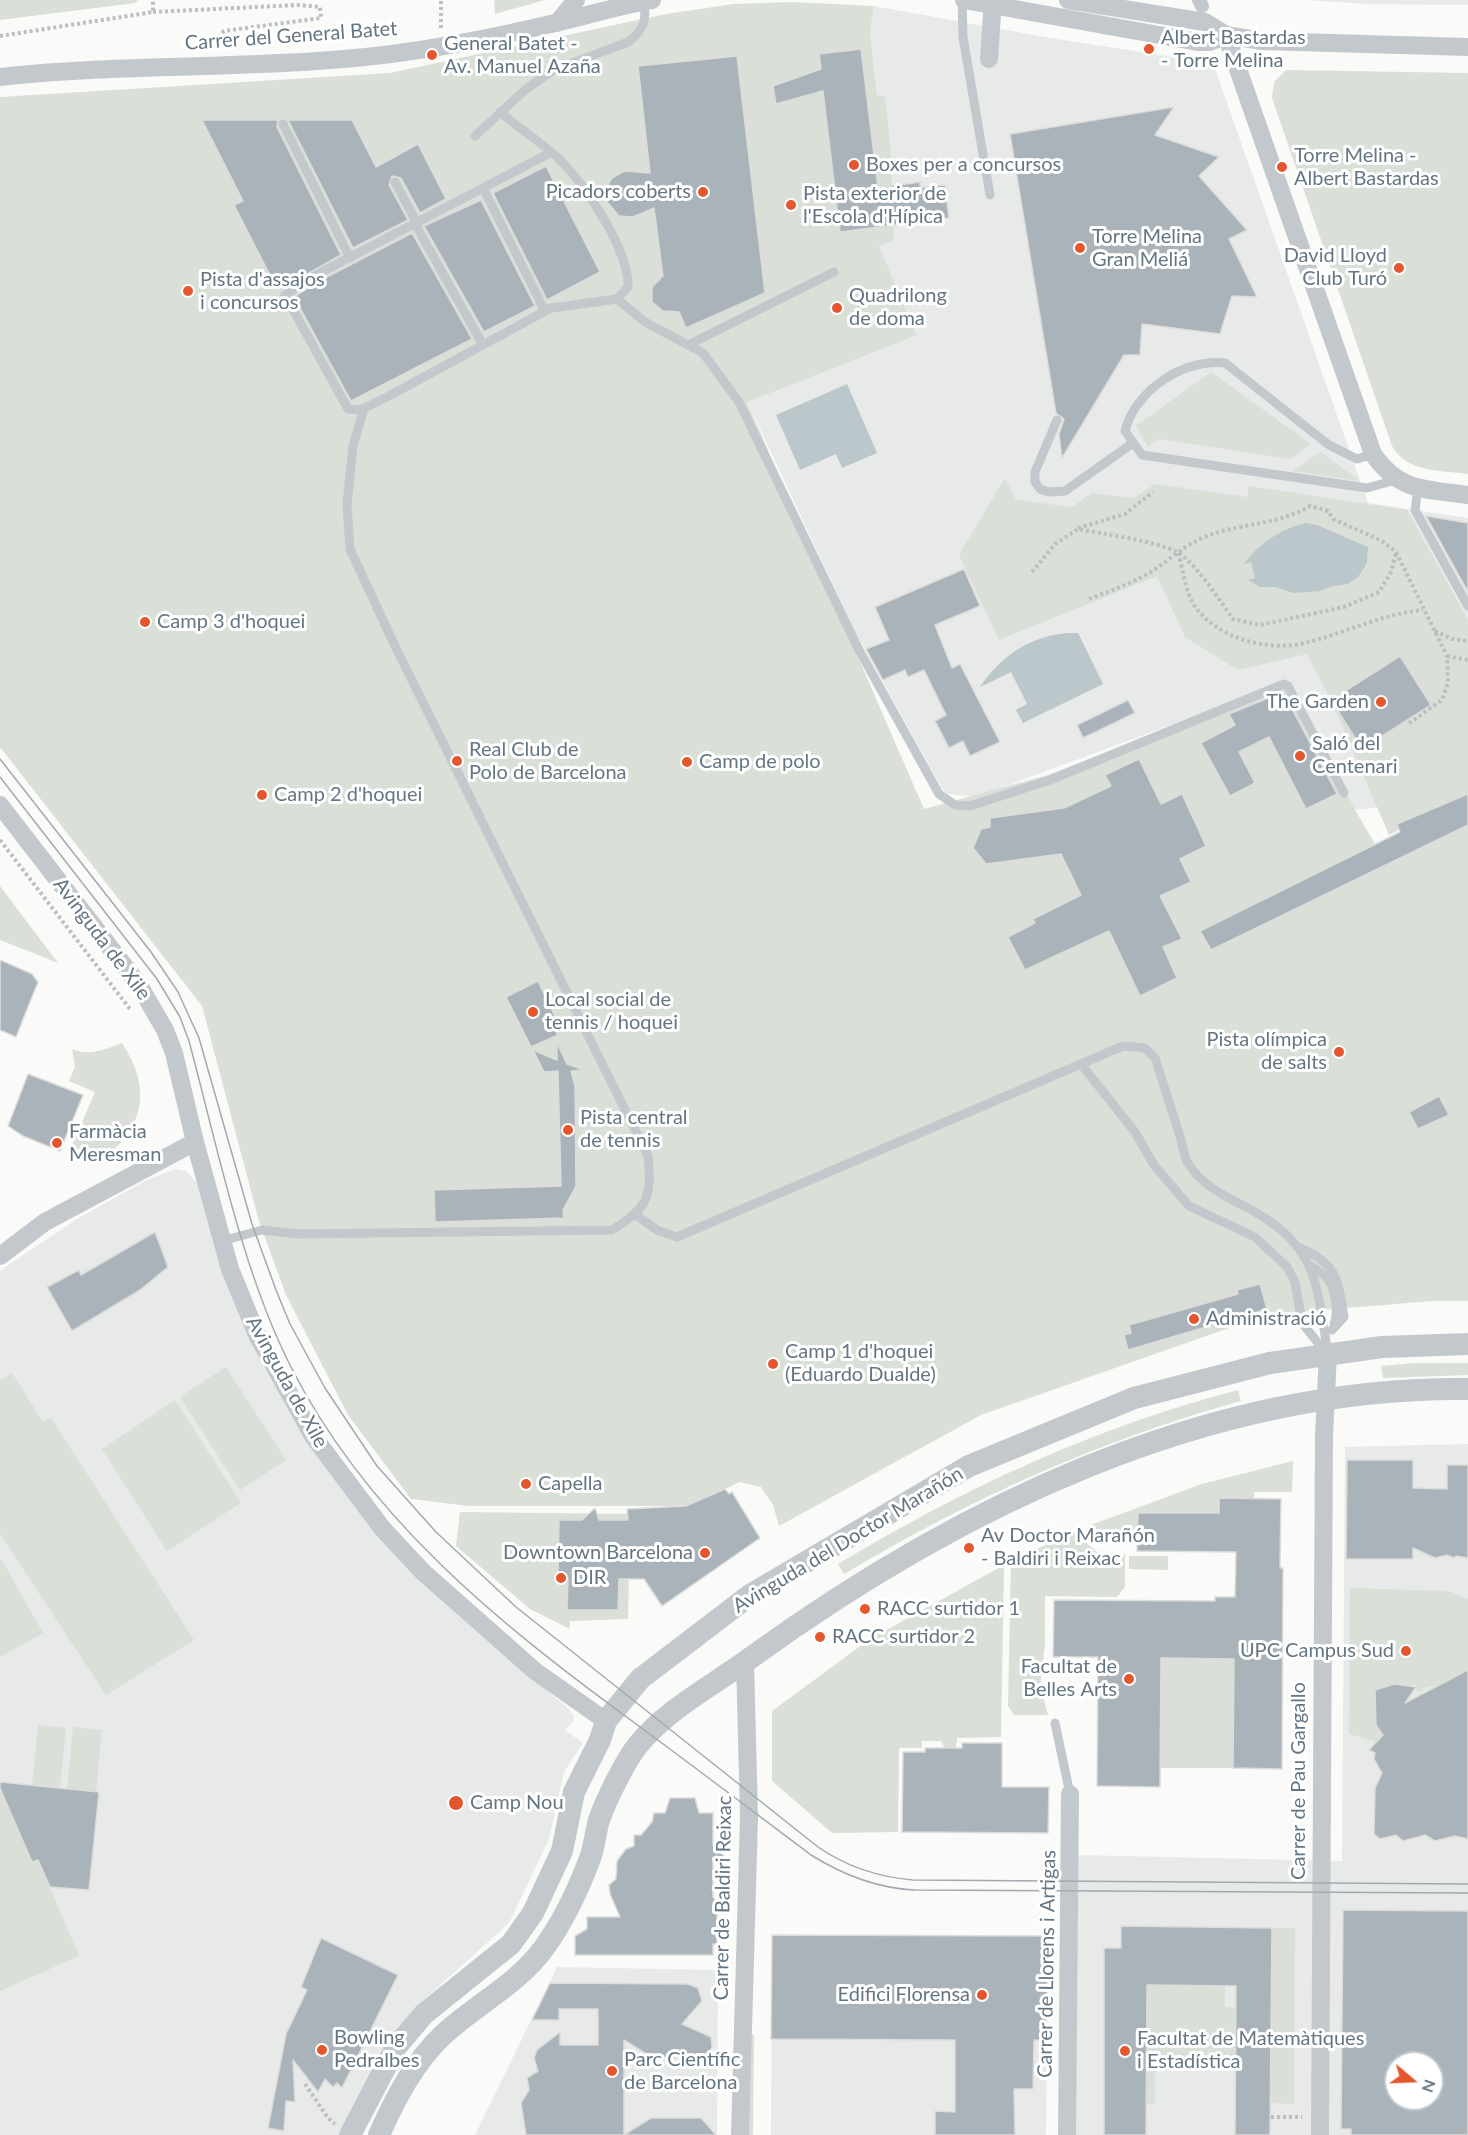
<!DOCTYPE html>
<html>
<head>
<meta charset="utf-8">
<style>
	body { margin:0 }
	#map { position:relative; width:1468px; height:2135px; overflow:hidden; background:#fafaf8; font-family:Lato,sans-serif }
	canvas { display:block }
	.north { position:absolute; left:1384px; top:2051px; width:60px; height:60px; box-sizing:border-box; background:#fff; border:2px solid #c1c8cd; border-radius:50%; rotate:109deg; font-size:16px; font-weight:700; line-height:24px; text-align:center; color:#657683 }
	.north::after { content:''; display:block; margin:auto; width:21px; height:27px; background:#e4572e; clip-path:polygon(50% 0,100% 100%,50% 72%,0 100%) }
</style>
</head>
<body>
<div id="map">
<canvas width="1468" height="2135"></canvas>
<div class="north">N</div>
</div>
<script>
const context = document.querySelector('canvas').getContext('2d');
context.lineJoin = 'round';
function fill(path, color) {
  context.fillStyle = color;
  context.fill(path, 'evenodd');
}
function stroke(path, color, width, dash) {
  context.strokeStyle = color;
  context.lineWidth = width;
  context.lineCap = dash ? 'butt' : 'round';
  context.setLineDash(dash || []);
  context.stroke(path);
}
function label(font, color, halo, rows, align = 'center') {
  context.font = font + ' Lato,sans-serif';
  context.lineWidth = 6;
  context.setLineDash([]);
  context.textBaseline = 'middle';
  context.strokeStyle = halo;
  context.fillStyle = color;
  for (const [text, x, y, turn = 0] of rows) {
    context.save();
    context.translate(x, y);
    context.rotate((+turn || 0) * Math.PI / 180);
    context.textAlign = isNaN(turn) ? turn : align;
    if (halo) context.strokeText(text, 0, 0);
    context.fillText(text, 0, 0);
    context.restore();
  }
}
const built = new Path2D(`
	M1306 0H1468V5L1366 4Z
	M874 6 1050 38 1213 63 1368 503 1468 518V794L1454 800 1353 810 1290 681 976 797 947 794 940 785 854 630 747 401 917 334 879 246 877 96 870 32Z
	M175 1169 186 1171 197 1183 239 1311 264 1367 309 1446 412 1571 468 1624 568 1708 574 1716 573 1722 565 1730 583 1743 564 1772 549 1839 509 1923 418 2005 342 2135H0V1271L75 1220 145 1181Z
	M1468 1444V2135H1074L1078 1855 1342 1861 1345 1447ZM1396 2063H1432V2099H1396Z
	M772 1935 1048 1936 1046 2135H771Z
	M557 1967 718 1970 717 2135H475Z`);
const green = new Path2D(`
	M0 0H138L135 3 0 20Z
	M494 0H545L495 14Z
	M792 2 874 6 870 32 877 95 885 97 890 142 894 240 879 246 917 335 747 402 924 809 1048 775 1290 681 1354 808 1375 844 1468 797V1301H1433L1309 1311 1229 1328 981 1415 779 1526 773 1505 761 1487 740 1482 687 1506H468L411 1499 348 1415 286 1295 259 1221 202 1006 0 747V97L390 73 666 14 734 4Z
	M1286 70 1468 73V474C1441 470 1407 473 1392 446L1272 98 1274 82Z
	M1211 372 1311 444 1290 459 1159 439 1148 447 1136 426Z
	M1320 452 1360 481 1293 471Z
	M1005 478 1016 500 1072 507 1092 493 1134 498 1155 484 1247 497 1249 486 1407 510 1468 620V793L1389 835 1331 700 1307 654 1238 670 1185 637 1157 576 999 640 959 555Z
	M0 886 58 963 0 940Z
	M122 1043C154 1091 143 1132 96 1164L70 1150 95 1092 69 1081 75 1067 72 1049C90 1056 104 1050 122 1043Z
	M1414 1363H1468V1375L1383 1378 1381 1366Z
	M226 1367 286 1460 240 1490 180 1397Z
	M12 1373 43 1422 51 1418 194 1640 106 1695 0 1534V1380Z
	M1238 1390 1241 1401C1100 1440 970 1499 844 1574L838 1564C964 1488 1096 1427 1238 1390Z
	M175 1400 241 1503 167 1551 102 1449Z
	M1293 1461 1292 1492H1254V1500H1218V1519C1192 1524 1116 1547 1095 1536L1088 1526 1202 1484Z
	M460 1512 630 1514 628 1619 570 1621V1629L530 1609 456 1546Z
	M1074 1532 1098 1553 1125 1555V1587L1117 1597 1045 1596V1644L1040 1685 1048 1715H1014L1008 1706 1011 1561Z
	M1129 1556H1168V1570L1129 1569Z
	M0 1557 43 1633 0 1657Z
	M1004 1565 1001 1737 957 1738 956 1749H945L941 1741H922V1748H899L898 1832 832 1833 772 1781V1711L870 1639Z
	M1350 1588 1449 1591 1468 1599V1689L1439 1685 1424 1688 1421 1692 1415 1690 1416 1685 1378 1689 1375 1692 1376 1724 1385 1732 1382 1739 1376 1742 1349 1734Z
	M1161 1658 1234 1659 1233 1768H1160Z
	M38 1725 66 1728 60 1788 32 1785Z
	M73 1727 102 1730 96 1792 67 1789Z
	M0 1788 32 1862 38 1860 79 1956 0 1991Z
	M1272 1928H1295L1294 2104 1271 2103Z
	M1142 1985 1225 1986V2007L1237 2008 1236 2067 1155 2068V2104H1143Z
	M741 2032 754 2035 753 2135H742Z`);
const water = new Path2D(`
	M847 384 877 453 842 468 836 454 800 470 776 415Z
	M1306 523 1317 525 1368 547 1367 563 1358 577 1348 584 1333 586 1320 591 1294 593 1275 587H1260L1248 580 1255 578 1251 562 1244 564C1258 544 1282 528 1306 523Z
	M1069 633H1078L1103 684 1023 723 1016 710 1027 704 1011 672 980 687C1002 655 1030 636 1069 633Z`);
const building = new Path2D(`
	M861 49 878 188 920 182V188L945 185 949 218 840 232 823 91 776 104 773 86 821 69 819 54Z
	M737 56 765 293 686 328 679 312 663 311 652 302V287L663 276 654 208 633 217 619 216 607 202V187L612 178 624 171 650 173 638 66Z
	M1174 107 1155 135 1219 157 1199 176 1247 230 1229 239 1257 297 1232 296 1220 334 1142 324 1140 355H1124L1062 458 1059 434 1064 419 1056 413 1010 134Z
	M202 120H278L277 127 341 255 286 286 283 278 274 283 234 205 243 201Z
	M288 120H352L376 167 418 144 446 199 420 213 401 178 392 176 389 185 408 220 353 248Z
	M546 166 600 272 547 300 493 193Z
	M481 200 535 306 484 332 424 226Z
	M412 233 472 339 351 401 294 297 319 281Z
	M1426 516 1468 523V592Z
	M964 569 980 606 935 625 952 668 960 664 1000 742 970 756 963 741 949 748 935 721 946 715 924 670 908 677 905 670 883 680 866 649 889 640 875 607Z
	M1400 656 1431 705 1362 749 1331 700Z
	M1283 692 1337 794 1306 809 1269 737 1239 752 1255 783 1230 796 1201 743 1235 725 1229 714Z
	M1128 700 1135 713 1083 738 1077 725Z
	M1139 759 1161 804 1182 794 1206 846 1180 859 1191 882 1160 896 1182 939 1163 947 1177 978 1140 996 1109 931 1025 970 1008 937 1035 923 1033 919 1081 895 1061 854 986 864 973 848 981 829 990 827V818L1064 808 1111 786 1105 775Z
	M1468 794V825L1211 950 1200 931 1400 832 1397 824Z
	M0 960 32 974 38 982 16 1037 0 1030Z
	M538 981 560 1027 555 1030 558 1035 531 1047 506 997Z
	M557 1043 567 1064 584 1070 571 1071 575 1086 576 1186 563 1210 564 1218 435 1222 434 1190 561 1186 558 1071 544 1072 533 1050 557 1060Z
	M28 1074 83 1095 60 1151 23 1136 8 1126Z
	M1439 1096 1449 1115 1418 1129 1409 1112Z
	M155 1232 168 1267 140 1290 72 1331 47 1287 79 1270 81 1275Z
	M1260 1284 1267 1309 1128 1350 1124 1335 1131 1333 1129 1325 1238 1294 1237 1290Z
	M1347 1460H1413V1488L1447 1489V1465H1468V1558L1456 1556 1454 1558 1447 1555 1435 1558 1413 1548V1559H1346Z
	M725 1489 729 1494 732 1492 760 1538 662 1606 644 1579H619L618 1610H567L568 1578H558L559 1520H582L595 1508 599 1520H628L627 1509 686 1506Z
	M1219 1498 1281 1499 1280 1568H1283L1282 1769 1233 1768 1234 1659 1161 1658 1160 1787 1097 1786 1098 1657H1053L1054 1600 1215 1601V1597H1235L1236 1552 1137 1551 1138 1513H1219Z
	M1468 1670V1839L1455 1836 1435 1841 1425 1835 1403 1841 1396 1835 1380 1839 1374 1834 1375 1788 1382 1773 1374 1759 1375 1753 1369 1750 1383 1735 1376 1725 1375 1690 1394 1684 1416 1687 1405 1703Z
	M962 1743H1002V1787H1049L1048 1833 902 1832 903 1752H925V1748H962Z
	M0 1782 99 1792 89 1890 50 1887 38 1860 32 1862 0 1788Z
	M670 1798H695L699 1813H713V1845L726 1858 713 1857V1897L717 1902V1944H713V1955H575V1936L587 1929V1917H620L610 1894 609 1885 616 1879 617 1861 626 1849 634 1846V1835H641L652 1822 654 1813H665Z
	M1343 1910 1468 1911V2135H1351V2129H1341ZM1396 2063H1432V2099H1396Z
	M1121 1926 1272 1928 1270 2135H1235L1236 1986 1147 1985 1146 2135H1104V1948H1121Z
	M772 1935 1048 1936 1046 2041 1034 2040 1033 2089H1014L1015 2135H935V2111L955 2112V2040L771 2039Z
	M321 1938 398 1975 342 2088 337 2083 333 2087 325 2079 318 2092 293 2060 295 2102 286 2101 284 2131 268 2128 286 2034 307 1990 301 1987Z
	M550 1983 688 1984 698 1988 702 2001 682 2024 711 2037 712 2047 708 2054 700 2057 653 2058 624 2040V2135L651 2118H701L716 2135H526L521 2103 529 2090 527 2078 538 2071 534 2058 537 2050 560 2032V2045H598V2009H559V2020H532Z`);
const path = new Path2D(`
	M153 12 297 5 320 7 321 18 224 31 216 40
	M441 28V0
	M0 36 153 12V0
	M1078 528 1125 514 1153 492
	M1178 553C1183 568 1185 591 1194 605 1216 638 1267 652 1305 643 1345 633 1382 614 1423 610
	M1032 572 1055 544 1078 529C1103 534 1156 541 1177 552 1194 561 1221 602 1233 619L1260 625 1344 607 1379 592 1391 572 1396 553
	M1089 599C1110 591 1130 584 1149 573 1169 561 1185 544 1207 536 1241 523 1279 525 1310 506L1328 511 1333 519 1382 541 1396 552 1447 656 1448 683 1442 700 1408 724
	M1435 631 1452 639 1468 641
	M1447 656 1468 660
	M0 840 130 1009
	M305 2084 328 2118 335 2124
	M1271 2117H1302`);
const service = new Path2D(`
	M962 0 963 37 990 195
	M500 112C520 129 544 144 562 162 587 188 629 250 628 287L617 299 551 308 389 396 361 410 348 409 285 295 316 275 550 153
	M283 124 350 258
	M475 136 526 89 552 71 628 42C643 31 648 20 643 1
	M395 182 417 223
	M483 188 545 311
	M415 224 483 345
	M617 299 645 322 703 353 739 402 859 650 939 794 955 805 970 806 1050 780 1284 684 1288 686 1344 793
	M688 345 834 272
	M1057 420 1035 472V482L1040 489 1049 492 1065 491 1133 443
	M1373 454 1357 459 1329 445 1225 363C1183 358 1135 391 1125 431L1142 455 1367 488 1396 480
	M1418 488 1415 510 1468 606
	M1081 1064 1135 1132 1154 1165 1189 1206 1255 1237 1287 1267 1295 1282 1302 1323 1327 1354
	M636 1215 657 1230 677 1237 1123 1046 1145 1048 1155 1058C1163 1083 1171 1108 1179 1133 1182 1142 1183 1154 1188 1163 1201 1185 1225 1196 1246 1207 1318 1245 1316 1281 1328 1354
	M222 1241 262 1230 299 1234 612 1230C648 1208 652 1197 648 1156L394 644 350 549 347 504 353 446 364 408
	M1300 1248C1337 1263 1338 1280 1344 1317L1332 1330
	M1311 1266C1316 1270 1323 1273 1327 1278 1335 1288 1339 1313 1334 1324
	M1055 1723 1070 1794`);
const pedestrian = new Path2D(`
	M1199 0 1202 6`);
const minor = new Path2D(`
	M964 0 1198 42H1210L1226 35
	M1068 0 1205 22 1226 35 1262 41 1468 47
	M557 23 576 0
	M1226 35 1373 454C1399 492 1426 489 1468 495
	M989 59 993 0
	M0 77C115 64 230 69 344 59 416 53 489 39 559 22 590 15 621 5 652 0
	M0 805 139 985 165 1030 174 1053 195 1142 230 1269 258 1337 313 1436 382 1528 423 1572 535 1671 606 1721
	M0 1256 45 1222 195 1142
	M740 2135 749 1817 745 1662
	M1067 2135 1070 1794
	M1320 2135 1324 1436 1328 1354`);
const tertiary = new Path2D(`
	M350 2135 396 2047 424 2014 511 1944 533 1913 562 1851 574 1792 600 1740 606 1721 640 1679 750 1595 969 1466 1134 1398 1270 1363 1382 1347 1468 1344
	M379 2135C395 2099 414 2062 443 2035 475 2005 518 1984 544 1948 562 1923 578 1890 589 1861 595 1847 595 1833 599 1820 606 1800 625 1761 638 1745 667 1709 712 1686 749 1659 957 1508 1206 1386 1468 1389`);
const tram = new Path2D(`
	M0 759 151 952 178 992 199 1038 252 1224 276 1290 290 1324 325 1388 377 1466 436 1532 516 1607 818 1847C847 1867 878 1877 913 1880L1468 1884
	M0 777 157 979 180 1017 189 1041C217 1145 242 1271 291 1367 367 1517 498 1623 632 1721 692 1765 751 1810 811 1855 843 1875 876 1888 914 1890L1468 1893`);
const markers = [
	[1149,49,6,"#e4572e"],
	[432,55,6,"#e4572e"],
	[854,165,6,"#e4572e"],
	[1282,167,6,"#e4572e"],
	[703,192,6,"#e4572e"],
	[791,205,6,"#e4572e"],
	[1080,248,6,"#e4572e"],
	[1399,268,6,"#e4572e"],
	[188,291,6,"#e4572e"],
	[837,308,6,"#e4572e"],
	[145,622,6,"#e4572e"],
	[1381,702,6,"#e4572e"],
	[1300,756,6,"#e4572e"],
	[457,761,6,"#e4572e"],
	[687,762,6,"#e4572e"],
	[262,795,6,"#e4572e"],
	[533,1012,6,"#e4572e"],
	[1339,1052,6,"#e4572e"],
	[568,1130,6,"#e4572e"],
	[57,1143,6,"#e4572e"],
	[1194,1319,6,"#e4572e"],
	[773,1364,6,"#e4572e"],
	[526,1484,6,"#e4572e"],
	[969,1548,6,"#e4572e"],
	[705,1553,6,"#e4572e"],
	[561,1578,6,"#e4572e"],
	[865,1609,6,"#e4572e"],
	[820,1637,6,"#e4572e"],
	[1406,1651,6,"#e4572e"],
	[1129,1679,6,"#e4572e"],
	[456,1803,8,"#e4572e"],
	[982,1995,6,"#e4572e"],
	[322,2050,6,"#e4572e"],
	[1125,2051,6,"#e4572e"],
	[612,2071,6,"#e4572e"]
];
const streetNames = [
	["Carrer del General Batet",291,36,-4],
	["Avinguda de Xile",102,939,53],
	["Avinguda de Xile",287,1382,61],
	["Avinguda del Doctor Marañón",848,1540,-31],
	["Carrer de Pau Gargallo",1299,1781,-90],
	["Carrer de Baldiri Reixac",723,1898,-89],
	["Carrer de Llorens i Artigas",1047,1964,-89]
];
const poiNames = [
	["Albert Bastardas",1161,38],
	["- Torre Melina",1161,61],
	["General Batet -",444,44],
	["Av. Manuel Azaña",444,67],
	["Torre Melina -",1294,156],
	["Albert Bastardas",1294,179],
	["Boxes per a concursos",866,165],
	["Picadors coberts",691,192,"right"],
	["Pista exterior de",803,194],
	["l'Escola d'Hípica",803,217],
	["Torre Melina",1092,237],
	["Gran Meliá",1092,260],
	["David Lloyd",1387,256,"right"],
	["Club Turó",1387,279,"right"],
	["Pista d'assajos",200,280],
	["i concursos",200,303],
	["Quadrilong",849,296],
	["de doma",849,319],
	["Camp 3 d'hoquei",157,622],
	["The Garden",1369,702,"right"],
	["Saló del",1312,744],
	["Centenari",1312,767],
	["Real Club de",469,750],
	["Polo de Barcelona",469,773],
	["Camp de polo",699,762],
	["Camp 2 d'hoquei",274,795],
	["Local social de",545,1000],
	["tennis / hoquei",545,1023],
	["Pista olímpica",1327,1040,"right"],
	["de salts",1327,1063,"right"],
	["Pista central",580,1118],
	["de tennis",580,1141],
	["Farmàcia",69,1132],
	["Meresman",69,1155],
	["Administració",1206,1319],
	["Camp 1 d'hoquei",785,1352],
	["(Eduardo Dualde)",785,1375],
	["Capella",538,1484],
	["Av Doctor Marañón",981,1536],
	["- Baldiri i Reixac",981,1559],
	["Downtown Barcelona",693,1553,"right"],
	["DIR",573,1578],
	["RACC surtidor 1",877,1609],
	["RACC surtidor 2",832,1637],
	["UPC Campus Sud",1394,1651,"right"],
	["Facultat de",1117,1667,"right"],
	["Belles Arts",1117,1690,"right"],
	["Camp Nou",470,1803],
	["Edifici Florensa",970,1995,"right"],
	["Bowling",334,2038],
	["Pedralbes",334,2061],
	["Facultat de Matemàtiques",1137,2039],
	["i Estadística",1137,2062],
	["Parc Científic",624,2060],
	["de Barcelona",624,2083]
];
fill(built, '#e8e9e9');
fill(green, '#dadfd7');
fill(water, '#bbc7cb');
fill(building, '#aab3b9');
stroke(building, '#dcdcda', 1.5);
stroke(path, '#bbbfc2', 4, [3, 3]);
stroke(service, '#c3c8cc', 9);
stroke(pedestrian, '#c3c8cc', 14);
stroke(minor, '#c3c8cc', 18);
stroke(tertiary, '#c3c8cc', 22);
stroke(tram, '#a2aab0', 1.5);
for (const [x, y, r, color] of markers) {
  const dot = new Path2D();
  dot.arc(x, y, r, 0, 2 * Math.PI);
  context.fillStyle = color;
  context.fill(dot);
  stroke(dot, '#fff', 2);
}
label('20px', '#657683', '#fff', streetNames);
label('20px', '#657683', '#fff', poiNames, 'left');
</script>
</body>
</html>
